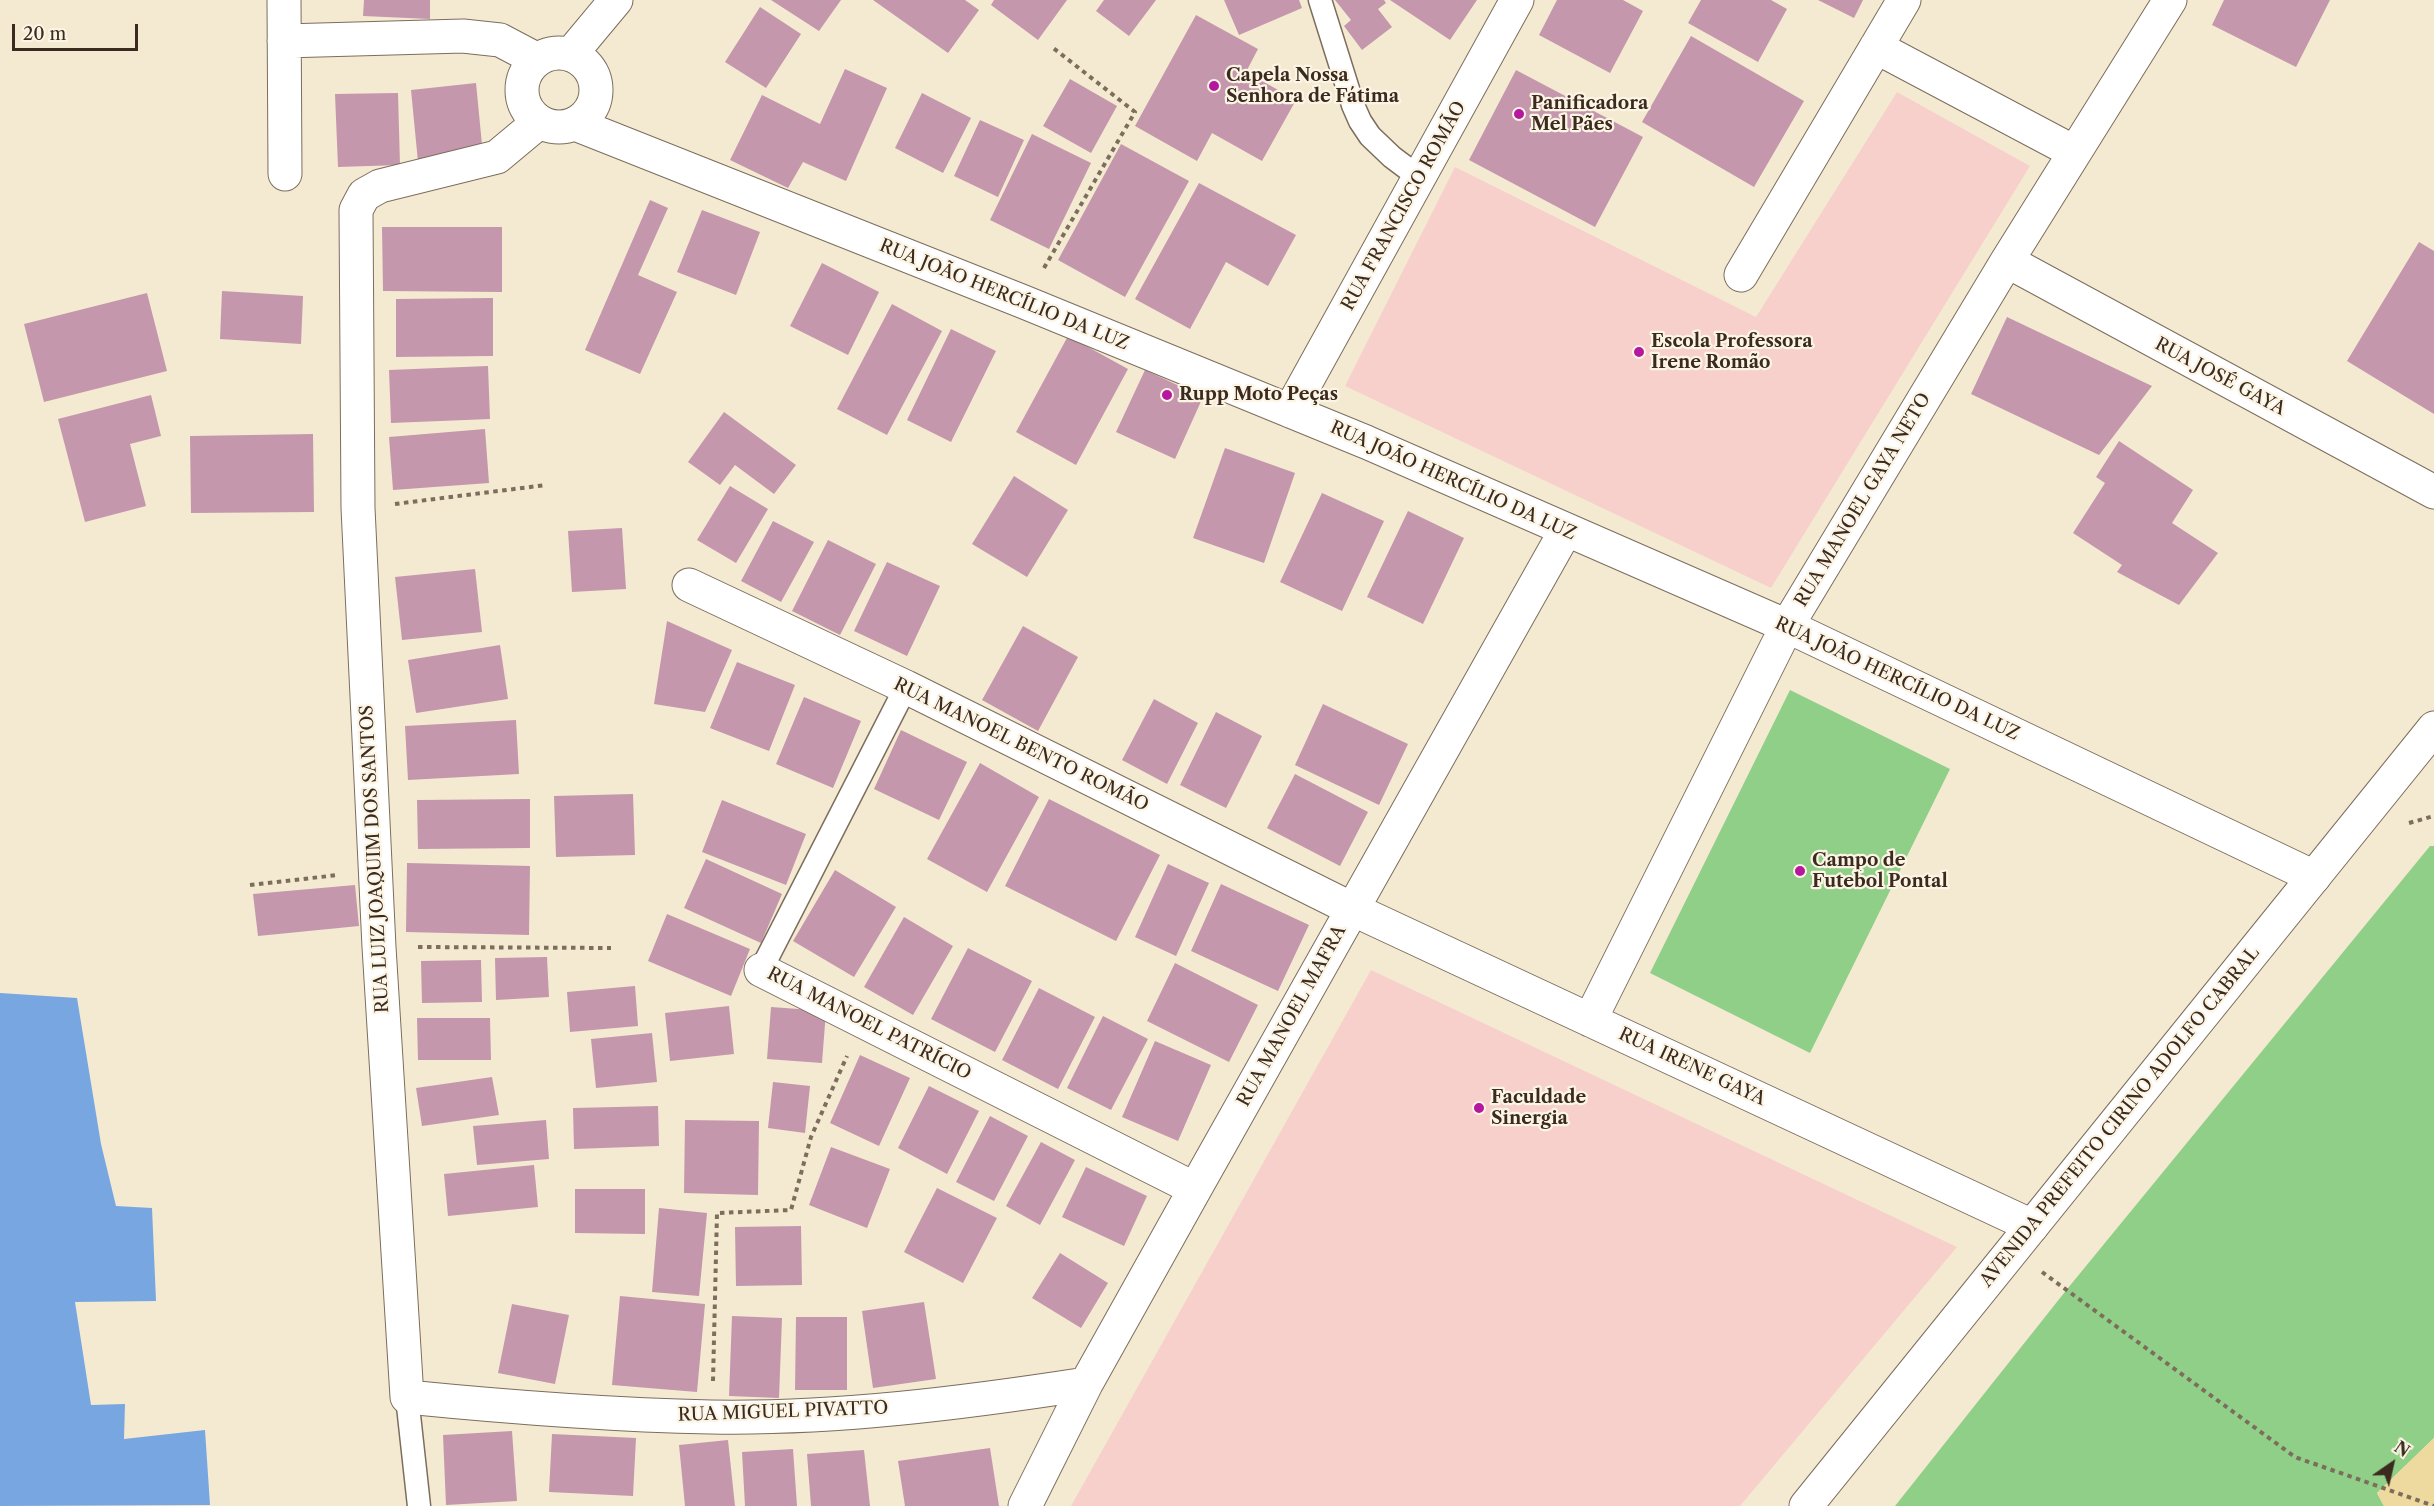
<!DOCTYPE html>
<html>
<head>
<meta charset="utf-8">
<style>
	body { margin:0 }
	#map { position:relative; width:2434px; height:1506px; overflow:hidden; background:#f4ead1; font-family:"Libre Caslon Text",serif }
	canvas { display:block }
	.north { position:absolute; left:2362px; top:1434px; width:60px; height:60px; -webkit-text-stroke:4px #fcf5e5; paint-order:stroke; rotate:34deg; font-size:16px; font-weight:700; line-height:24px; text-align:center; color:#3b2a1e }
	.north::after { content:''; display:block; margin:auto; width:21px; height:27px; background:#3b2a1e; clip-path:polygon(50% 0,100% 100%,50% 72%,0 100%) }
	.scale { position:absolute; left:12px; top:24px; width:126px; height:27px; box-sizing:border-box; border:3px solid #3b2a1e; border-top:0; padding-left:8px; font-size:18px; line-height:21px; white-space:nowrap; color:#3b2a1e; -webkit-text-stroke:4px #fcf5e5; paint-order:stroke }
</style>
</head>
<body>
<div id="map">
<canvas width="2434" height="1506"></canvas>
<div class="north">N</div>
<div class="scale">20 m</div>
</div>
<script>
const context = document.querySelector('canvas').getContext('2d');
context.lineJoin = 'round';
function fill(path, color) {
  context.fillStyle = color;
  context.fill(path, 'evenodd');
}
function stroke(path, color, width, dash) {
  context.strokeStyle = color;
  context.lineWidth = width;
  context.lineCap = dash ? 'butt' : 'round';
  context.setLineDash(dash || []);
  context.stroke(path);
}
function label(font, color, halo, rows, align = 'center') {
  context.font = font + ' "Libre Caslon Text",serif';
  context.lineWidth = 4.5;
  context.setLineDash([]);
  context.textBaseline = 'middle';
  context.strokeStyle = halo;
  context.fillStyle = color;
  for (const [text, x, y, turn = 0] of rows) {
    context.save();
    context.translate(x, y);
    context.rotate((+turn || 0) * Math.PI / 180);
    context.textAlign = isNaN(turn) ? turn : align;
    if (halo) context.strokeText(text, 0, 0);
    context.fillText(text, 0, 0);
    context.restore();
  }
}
const built = new Path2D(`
	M1897 92 2030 166 1771 588 1345 386 1455 167 1756 317Z
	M1371 970 1957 1247 1740 1506H1071Z`);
const green = new Path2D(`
	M1790 690 1950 769 1810 1053 1650 973Z
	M2430 846H2434V1438L2377 1493 2384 1506H1895L2068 1288Z`);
const sand = new Path2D(`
	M2434 1438V1506H2384L2377 1493Z`);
const water = new Path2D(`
	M0 993 77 998 101 1144 116 1206 152 1208 156 1301 75 1302 91 1405 125 1404 124 1439 205 1430 210 1505 0 1506Z`);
const building = new Path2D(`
	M364 0H430V19L363 16Z
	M771 0H841L819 31Z
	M873 0H965L979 10 948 53Z
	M994 0H1067L1038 40 991 5Z
	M1104 0H1156L1129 36 1096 11Z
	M1224 0H1299L1302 8 1239 35Z
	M1335 0H1384L1386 3 1378 9 1392 27 1362 50 1344 26 1351 20Z
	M1390 0H1477L1450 40Z
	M1557 0H1623L1643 11 1610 73 1539 35Z
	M1701 0H1771L1787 9 1758 62 1688 23Z
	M1818 0H1863L1854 18Z
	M2224 0H2330L2296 67 2212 25Z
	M760 7 801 34 766 88 725 62Z
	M1196 15 1258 49 1246 72 1296 100 1262 161 1212 133 1197 161 1135 126Z
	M1691 36 1804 101 1754 187 1642 122Z
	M845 69 887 88 846 181 803 162 788 188 730 160 762 95 820 124Z
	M1516 70 1643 137 1595 227 1469 160Z
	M1070 79 1117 106 1091 153 1043 126Z
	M476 83 483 155 418 162 411 90Z
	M398 93 400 165 338 167 335 94Z
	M922 93 971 118 943 173 895 148Z
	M980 120 1024 140 998 197 954 176Z
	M1032 134 1091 163 1049 249 990 220Z
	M1121 144 1189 181 1125 297 1058 260Z
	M1199 183 1296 235 1268 286 1226 262 1190 329 1135 299Z
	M650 200 668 208 638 275 677 292 640 374 585 350Z
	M702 210 760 232 736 295 677 272Z
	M382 227H502V292L383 291Z
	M2419 242 2434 251V414L2347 361Z
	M822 263 879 292 848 355 790 326Z
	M222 291 303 296 301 344 220 339Z
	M147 293 167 371 44 402 24 324Z
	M493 298V356L396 357V299Z
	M892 304 942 331 887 435 837 409Z
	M2007 317 2152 386 2099 455 1971 394Z
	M951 329 996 351 951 442 907 420Z
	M1068 336 1128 369 1076 465 1016 432Z
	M488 366 490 419 391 423 389 370Z
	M1145 370 1203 397 1175 459 1116 432Z
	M151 395 161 436 130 444 146 506 85 522 58 419Z
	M724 412 796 465 774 494 735 465 720 485 688 462Z
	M485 429 489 483 393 490 389 437Z
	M313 434 314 512 191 513 190 436Z
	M2119 441 2193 490 2172 523 2218 553 2179 605 2117 572 2122 565 2073 533 2105 483 2096 477Z
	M1225 448 1295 473 1264 563 1193 538Z
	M1014 476 1068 510 1027 577 972 544Z
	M730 486 768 509 736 563 697 540Z
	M1322 493 1384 521 1342 611 1280 582Z
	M1408 511 1464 538 1423 624 1367 597Z
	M773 521 814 542 781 602 741 581Z
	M622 528 626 589 572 592 568 531Z
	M828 540 876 564 840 635 792 611Z
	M887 562 940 586 907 656 854 631Z
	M475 569 482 632 402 640 395 577Z
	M667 621 732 650 705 712 654 704Z
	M1023 626 1078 657 1038 731 982 700Z
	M500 645 508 699 416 713 408 660Z
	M737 662 795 685 769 751 710 728Z
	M804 697 861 721 833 788 776 764Z
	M1154 699 1198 723 1167 784 1122 760Z
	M1323 704 1408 744 1379 805 1295 765Z
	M1216 712 1262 736 1226 808 1180 785Z
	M516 720 519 774 408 780 405 726Z
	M901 730 967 762 939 820 874 789Z
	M980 763 1039 797 987 892 927 859Z
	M1295 774 1368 812 1340 866 1267 828Z
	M633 794 635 855 556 857 554 796Z
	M530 799V848L418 849 417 800Z
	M1049 799 1160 855 1116 941 1005 886Z
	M722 800 806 834 786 885 702 852Z
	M706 859 782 894 761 943 684 908Z
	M407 863 530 866 529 935 406 932Z
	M1168 864 1209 883 1176 956 1135 937Z
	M835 870 896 907 854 977 793 941Z
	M1221 884 1309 925 1278 991 1191 951Z
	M355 885 359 926 258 936 253 894Z
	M667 914 750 949 731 996 648 961Z
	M904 917 953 946 913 1015 864 987Z
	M968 948 1032 981 995 1052 931 1019Z
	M547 957 549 997 496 1000 495 958Z
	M481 960 482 1002 422 1003 421 961Z
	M1175 963 1258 1005 1229 1062 1147 1021Z
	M635 986 638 1026 570 1032 567 992Z
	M1039 988 1095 1017 1058 1089 1002 1060Z
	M729 1006 734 1054 670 1061 665 1013Z
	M771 1007 826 1011 822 1063 767 1059Z
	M1103 1016 1148 1039 1111 1110 1067 1088Z
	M417 1018H490L491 1060H418Z
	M652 1033 657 1082 596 1088 591 1039Z
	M1155 1041 1211 1065 1178 1141 1122 1117Z
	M860 1055 910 1078 879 1146 830 1123Z
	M492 1077 499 1115 422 1126 416 1088Z
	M773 1082 810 1086 805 1133 768 1128Z
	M929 1086 979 1111 947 1174 898 1148Z
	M658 1106 659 1146 574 1149 573 1108Z
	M990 1116 1028 1136 994 1201 956 1182Z
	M546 1120 549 1159 477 1165 473 1126Z
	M685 1120 759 1121 758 1195 684 1193Z
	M1041 1142 1075 1160 1040 1225 1006 1206Z
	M831 1147 890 1169 867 1228 809 1205Z
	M534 1165 538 1207 448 1216 444 1174Z
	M1086 1167 1147 1196 1124 1246 1062 1217Z
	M937 1188 997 1218 963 1283 904 1252Z
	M575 1189H645V1234L575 1233Z
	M659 1208 707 1213 699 1296 652 1292Z
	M801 1226 802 1285 736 1286 735 1227Z
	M1060 1253 1108 1283 1081 1328 1032 1298Z
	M620 1296 705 1304 697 1392 612 1385Z
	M924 1302 936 1379 873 1388 862 1311Z
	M512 1304 569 1315 555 1384 498 1373Z
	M732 1316 782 1318 779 1398 729 1396Z
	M796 1317H847V1390H795Z
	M512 1431 517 1501 446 1505 443 1435Z
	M552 1434 636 1438 633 1496 549 1492Z
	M728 1440 735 1506H685L679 1445Z
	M990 1448 999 1506H905L898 1461Z
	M793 1449 797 1506H745L742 1452Z
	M864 1450 870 1506H811L807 1454Z`);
const path = new Path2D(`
	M1044 268 1135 112 1052 47
	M395 504 546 485
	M2409 823 2434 816
	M250 885 338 875
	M418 947 611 948
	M2042 1272 2295 1457 2434 1506
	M713 1381 717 1213 791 1210 811 1137 847 1056`);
const service = new Path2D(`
	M1320 0 1353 105 1360 121 1370 136 1392 157 1420 178
	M761 970 906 687
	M407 1397 419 1506`);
const minor = new Path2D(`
	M284 0 285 174
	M284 41 463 36 500 40 536 59
	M1876 47 2074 152
	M522 90a37 37 0 1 1 74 0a37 37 0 1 1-74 0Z
	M571 54 616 0
	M539 122 497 157 380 186 364 195 356 210 358 508 379 947 407 1397C508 1407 609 1415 711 1417 836 1419 963 1403 1086 1384
	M575 124 1024 302 1366 442 1787 626 2314 877
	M2007 261 2434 492
	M1741 275 1904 0
	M1290 411 1517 0
	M689 585 906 687 1352 909 2032 1226
	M761 970 1195 1189
	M1590 1020 1787 626 2007 261 2170 0
	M1025 1506 1086 1384 1195 1189 1566 530`);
const tertiary = new Path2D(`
	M1806 1506 2434 728`);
const markers = [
	[1214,86,6,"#b5179e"],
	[1519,114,6,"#b5179e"],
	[1639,352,6,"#b5179e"],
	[1167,395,6,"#b5179e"],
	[1800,871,6,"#b5179e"],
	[1479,1108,6,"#b5179e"]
];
const poiNames = [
	["Capela Nossa",1226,76],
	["Senhora de Fátima",1226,97],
	["Panificadora",1531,104],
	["Mel Pães",1531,125],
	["Escola Professora",1651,342],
	["Irene Romão",1651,363],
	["Rupp Moto Peças",1179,395],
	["Campo de",1812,861],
	["Futebol Pontal",1812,882],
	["Faculdade",1491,1098],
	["Sinergia",1491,1119]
];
const streetNames = [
	["RUA FRANCISCO ROMÃO",1404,206,-61],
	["RUA JOÃO HERCÍLIO DA LUZ",1004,295,22],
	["RUA JOSÉ GAYA",2220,377,28],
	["RUA JOÃO HERCÍLIO DA LUZ",1453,481,24],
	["RUA MANOEL GAYA NETO",1863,500,-59],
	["RUA JOÃO HERCÍLIO DA LUZ",1897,679,25],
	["RUA MANOEL BENTO ROMÃO",1021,745,26],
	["RUA LUIZ JOAQUIM DOS SANTOS",375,859,-93],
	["RUA MANOEL MAFRA",1292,1016,-61],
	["RUA MANOEL PATRÍCIO",869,1024,27],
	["RUA IRENE GAYA",1692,1067,25],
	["AVENIDA PREFEITO CIRINO ADOLFO CABRAL",2120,1117,-51],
	["RUA MIGUEL PIVATTO",783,1412,-2]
];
fill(built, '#f7d0cc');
fill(green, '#8fcf87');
fill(sand, '#eeda9e');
fill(water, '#77a6e1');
fill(building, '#c497ad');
stroke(service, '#7c6d5d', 25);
stroke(minor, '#7c6d5d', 35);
stroke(tertiary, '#7c6d5d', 35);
stroke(path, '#7c6d5d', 4, [4.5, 4.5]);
stroke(service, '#fff', 22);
stroke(minor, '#fff', 33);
stroke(tertiary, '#fff', 33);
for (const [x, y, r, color] of markers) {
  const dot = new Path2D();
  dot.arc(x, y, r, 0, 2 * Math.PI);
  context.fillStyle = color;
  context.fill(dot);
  stroke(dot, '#fcf5e5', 2);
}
label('bold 18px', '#3b2a1e', '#fcf5e5', poiNames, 'left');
label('18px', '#3b2a1e', '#fcf5e5', streetNames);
</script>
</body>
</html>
